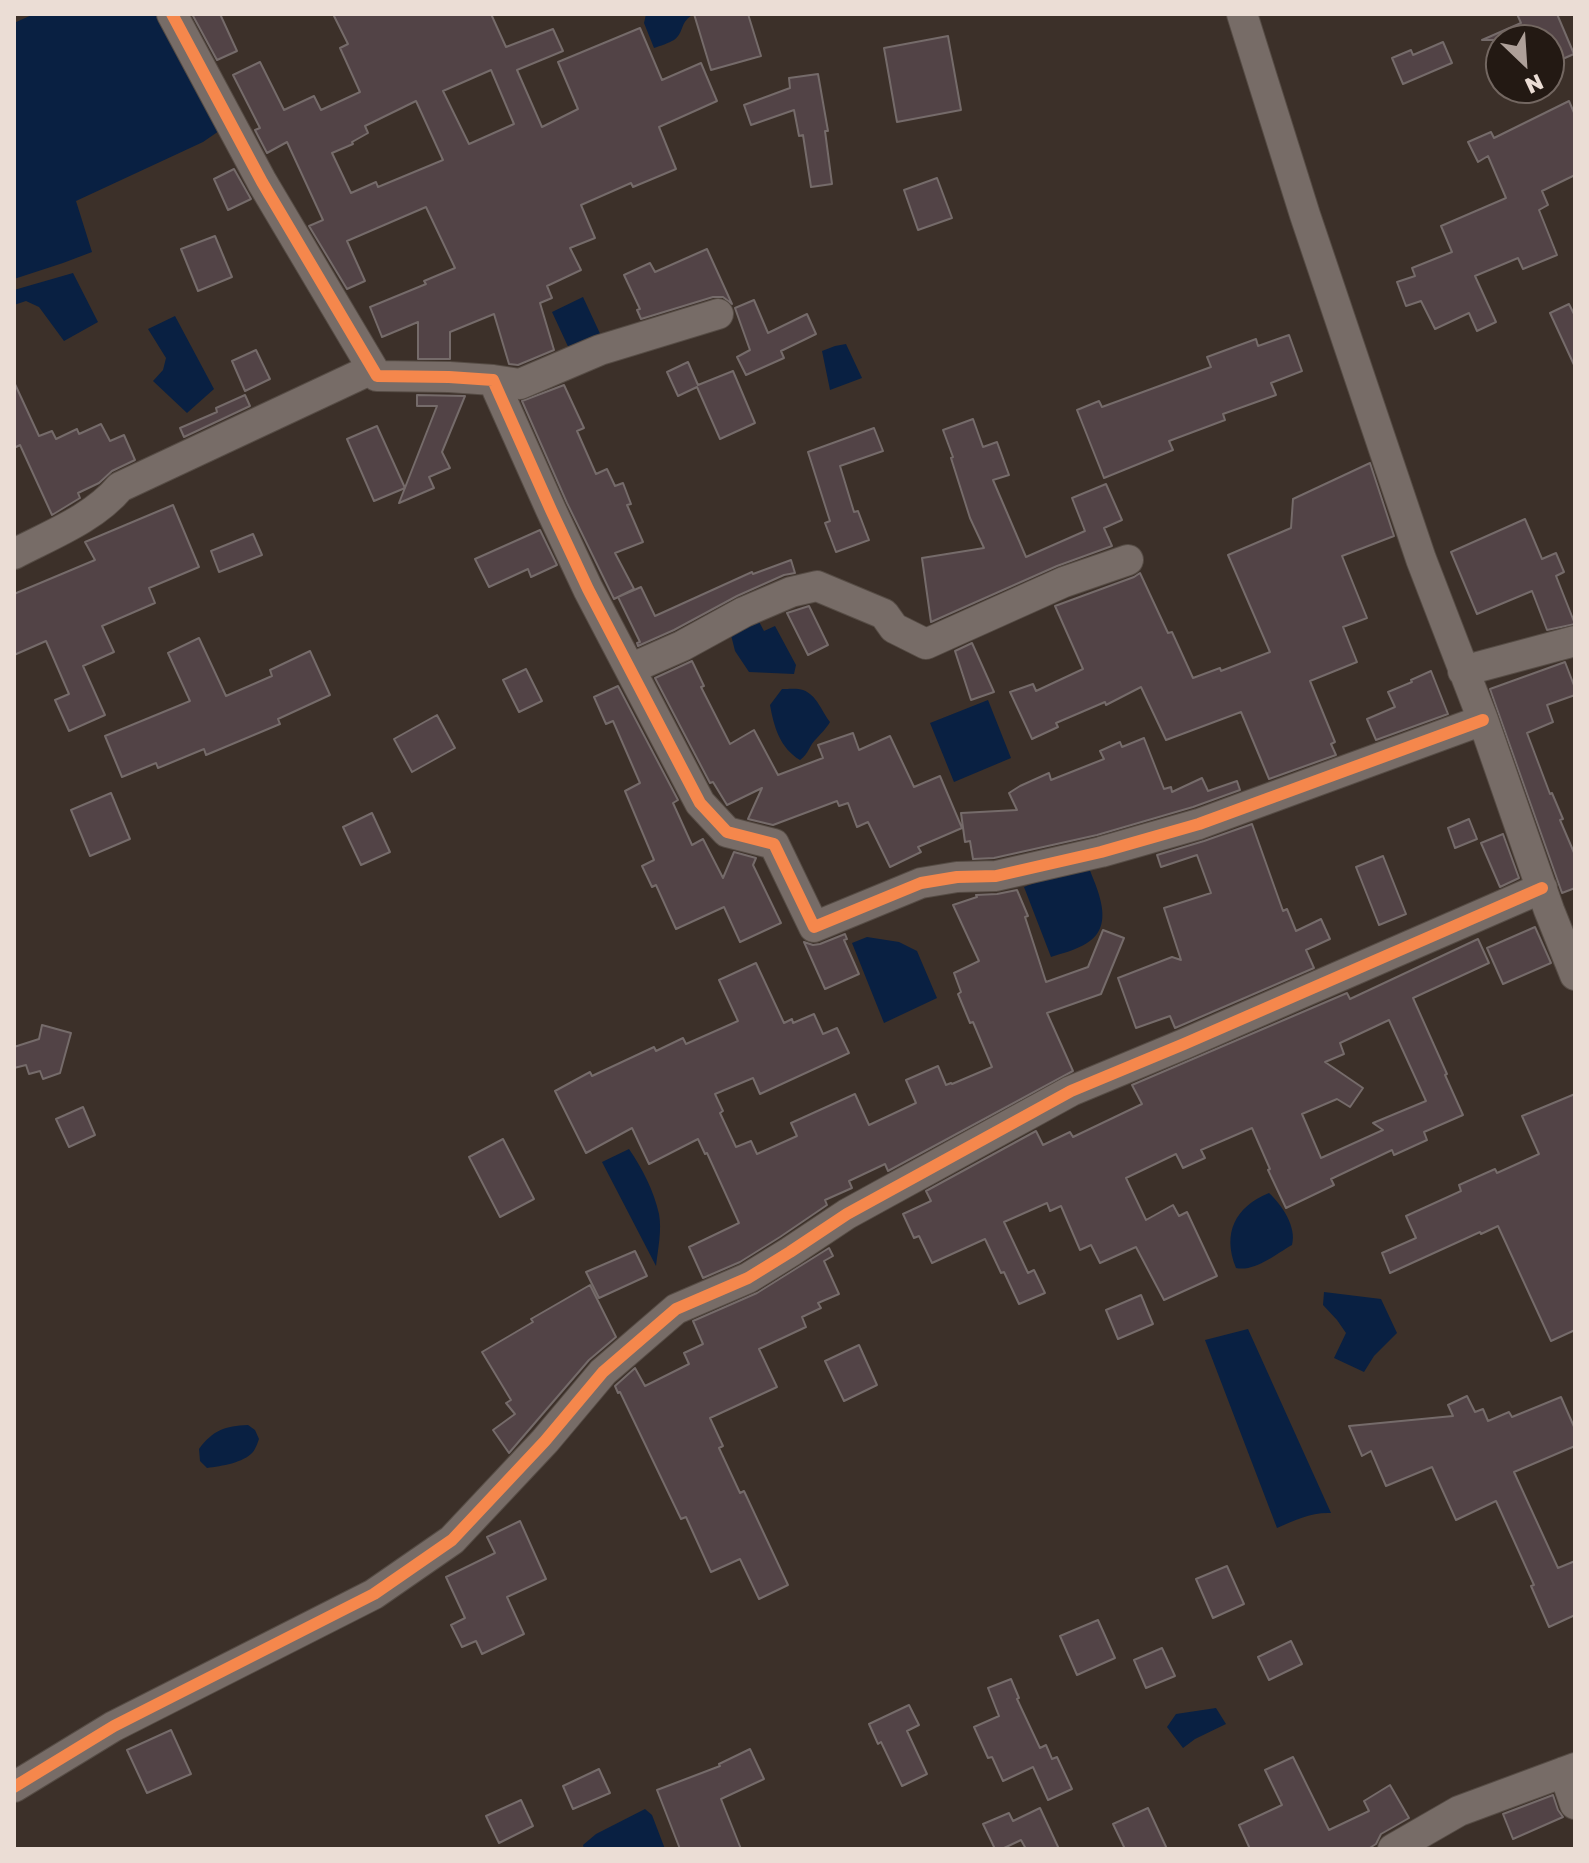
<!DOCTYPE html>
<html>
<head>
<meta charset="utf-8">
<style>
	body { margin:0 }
	#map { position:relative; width:1589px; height:1863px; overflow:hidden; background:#3c3029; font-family:"Golos Text",sans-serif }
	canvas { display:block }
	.frame { position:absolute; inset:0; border:16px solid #ebddd5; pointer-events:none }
	.north { position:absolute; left:1485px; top:24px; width:80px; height:80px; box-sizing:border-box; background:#231913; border:2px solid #736761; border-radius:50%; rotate:155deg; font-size:22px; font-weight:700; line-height:32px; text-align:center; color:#ebddd5 }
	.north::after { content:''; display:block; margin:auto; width:28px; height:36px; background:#aea099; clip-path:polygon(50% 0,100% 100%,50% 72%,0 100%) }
</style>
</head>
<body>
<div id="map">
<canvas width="1589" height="1863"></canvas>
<div class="frame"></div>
<div class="north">N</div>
</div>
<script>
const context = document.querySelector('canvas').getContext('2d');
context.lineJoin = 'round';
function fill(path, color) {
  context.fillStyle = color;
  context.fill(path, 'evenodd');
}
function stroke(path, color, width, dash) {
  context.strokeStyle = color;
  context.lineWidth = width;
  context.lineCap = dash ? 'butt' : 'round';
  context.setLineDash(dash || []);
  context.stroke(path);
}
const water = new Path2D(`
	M34 14H157L219 131 203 142 76 201 92 252 63 263 14 279V23Z
	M646 14H690L691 16C680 23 684 33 674 40 669 43 660 46 654 48L644 23Z
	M73 273 98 322 64 341 39 307 26 301 14 305V290Z
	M583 297 603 340 571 353 552 312Z
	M175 316 214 389 187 413 153 381 163 370 166 358 148 329Z
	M846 344 862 378 830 390 822 351 835 346Z
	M756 616 764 631 775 626 796 665 794 674 749 672 735 651 730 631Z
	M782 689C788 689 798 688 803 690 817 695 822 712 830 722 826 729 822 732 817 738 809 745 809 754 800 760 780 748 774 727 770 705Z
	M988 700 1011 758 954 782 930 723Z
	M1087 863C1096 887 1117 925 1087 943 1076 950 1063 953 1051 957L1024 887Z
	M867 937 899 942 917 951 937 998 884 1023 852 943Z
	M629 1149C642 1168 654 1191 659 1214 662 1230 658 1249 656 1266L602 1162Z
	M1269 1193C1282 1205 1297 1227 1292 1245 1276 1254 1255 1272 1236 1268 1222 1233 1235 1207 1269 1193Z
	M1324 1292 1381 1299 1397 1333 1374 1356 1364 1372 1334 1358 1346 1333 1337 1320 1323 1305Z
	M1248 1329 1331 1513C1312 1512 1295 1520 1277 1528L1205 1340Z
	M248 1425 255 1430 259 1439C258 1442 255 1450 253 1452 243 1463 222 1466 207 1468L200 1461 199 1449C213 1430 225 1426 248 1425Z
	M1216 1708 1226 1724 1195 1739 1183 1748 1167 1727 1176 1714Z
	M645 1809 652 1815 665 1849H584L583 1845 596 1834Z`);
const building = new Path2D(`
	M192 14H220L237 51 217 60Z
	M333 14H491L506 47 553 29 563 51 517 70 542 127 578 109 558 62 640 28 662 80 701 63 717 101 659 127 676 169 633 187 631 183 581 205 595 238 570 248 581 270 547 286 552 298 540 303 554 350 518 365 509 364 494 314 450 332V359H418V322L382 337 370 307 426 284 424 281 455 268 426 207 347 241 365 281 347 289 309 226 323 220 287 142 267 153 255 130 260 128 233 75 260 62 284 110 314 96 321 110 360 92 340 48 348 44ZM491 70 514 124 469 144 443 91ZM416 101 443 160 378 187 376 182 351 193 332 153 353 144 352 142 368 133 365 126Z
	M694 14H748L761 56 711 70Z
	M1517 14H1557L1574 54 1551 64 1549 58V40H1482L1521 23Z
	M948 36 961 110 897 122 884 48Z
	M1443 42 1452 63 1403 84 1392 58 1411 50 1413 55Z
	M818 74 828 131H825L832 184 811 187 803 135 799 136 794 110 751 125 744 105 790 88 789 78Z
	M1569 101 1575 115V175L1542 191 1548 205 1539 210 1557 255 1523 269 1518 258 1475 276 1496 322 1477 331 1469 313 1435 329 1421 301 1406 306 1397 282 1415 276 1412 268 1452 252 1441 226 1506 198 1488 156 1478 162 1468 142 1491 132 1494 138Z
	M234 169 251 199 228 210 214 179Z
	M937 178 952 218 918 230 904 190Z
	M215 236 232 277 198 291 181 249Z
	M707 249 732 304 723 297H713L641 319 637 310 640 309 624 275 650 263 655 272Z
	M754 300 768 333 807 314 816 334 781 351 784 358 746 375 737 357 750 350 735 308Z
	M1569 304 1575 316V367L1550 313Z
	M1289 335 1302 371 1271 383 1276 395 1223 414 1225 420 1169 441 1173 450 1104 478 1077 410 1099 401 1102 407 1211 367 1207 357 1256 339 1258 346Z
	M256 350 270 379 245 391 232 361Z
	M688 362 698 385 733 371 755 423 720 439 697 387 678 396 667 372Z
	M14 382 39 436 52 431 56 439 77 429 79 434 101 424 110 441 124 435 135 460 112 471 99 483 78 493 80 498 52 515 20 445 14 448Z
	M564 385 584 428 577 431 596 474 607 469 615 486 623 483 631 504 627 505 643 542 615 553 634 589 614 599 567 503 522 401Z
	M245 395 250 406 184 437 180 428 217 412 216 408Z
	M417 395 465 396 442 452 450 468 429 477 434 488 399 503 437 406H417Z
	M973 419 983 447 997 442 1009 475 993 480 1026 557 1085 531 1072 498 1106 484 1122 520 1104 528 1112 546 1057 566 931 622 922 558 984 548 970 518 951 458 953 457 943 430Z
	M377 426 405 488 374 501 347 439Z
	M874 428 883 451 840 466 854 512 858 511 869 540 836 552 825 523 830 521 808 452Z
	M1370 463 1394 536 1342 556 1367 618 1343 627 1357 662 1310 681 1335 742 1331 744 1336 755 1269 779 1241 712 1166 740 1141 687 1106 705 1105 702 1056 723 1058 727 1032 739 1010 692 1033 684 1036 691 1083 669 1055 606 1134 577 1140 573 1168 633 1172 632 1193 678 1220 668 1221 671 1270 652 1228 555 1291 528 1293 499Z
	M173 505 199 567 149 588 155 603 102 626 114 652 83 666 105 715 69 731 55 700 69 694 46 641 14 655V594L95 560 85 542Z
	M1525 519 1542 559 1556 553 1564 572 1556 576 1575 624 1547 630 1532 591 1477 614 1451 552Z
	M540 530 557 565 531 577 528 569 489 587 475 559Z
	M253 534 262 555 219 572 211 551Z
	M791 560 795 573 784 575 737 596 674 630 638 646 637 643 640 642 618 597 641 587 655 616 752 572 753 574Z
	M809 606 828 645 808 655 787 613Z
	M199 638 226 696 272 676 270 670 310 651 330 695 278 719 280 724 206 755 204 749 158 768 156 763 122 777 105 736 190 701 168 653Z
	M972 643 994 692 971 700 955 651Z
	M692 661 704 686 701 687 730 744 754 730 778 775 823 758 818 745 853 733 859 750 890 736 914 787 940 776 962 828 918 847 921 852 890 867 868 822 857 827 848 803 839 806 837 801 773 825 748 819 762 788 727 805 713 782 710 783 655 678Z
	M1565 662 1575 688V695L1547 705 1553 722 1527 733 1550 794 1552 793 1563 819 1560 820 1575 855V888L1562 893 1490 689Z
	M526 669 542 701 519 712 503 680Z
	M1431 671 1448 714 1376 740 1367 719 1395 707 1388 692 1412 682 1411 680Z
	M618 686 678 800 673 803 692 845 703 839 723 878 734 852 756 858 753 865 781 923 740 942 724 907 676 929 656 885 652 887 642 866 654 860 625 791 640 783 613 721 606 724 594 697Z
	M437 715 455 748 412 772 394 739Z
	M1144 738 1164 789 1171 787 1172 792 1202 778 1208 791 1237 781 1240 790 1193 807 1097 835 994 858 973 859 970 841 965 842 961 813 1017 810 1009 793 1020 786 1049 773 1051 780 1104 759 1100 751 1120 742 1122 747Z
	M111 793 130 839 90 856 71 810Z
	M372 813 390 852 361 865 343 827Z
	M1469 819 1477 839 1455 848 1448 828Z
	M1252 824 1283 911 1287 909 1296 931 1321 919 1330 939 1306 950 1314 968 1175 1028 1170 1016 1136 1028 1118 978 1172 957 1181 960 1164 908 1211 893 1197 855 1161 867 1157 855 1204 841Z
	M1503 834 1519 878 1500 887 1481 843Z
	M1383 856 1406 914 1379 925 1356 867Z
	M1017 890 1028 916 1025 917 1046 982 1088 967 1103 930 1124 938 1101 994 1047 1013 1073 1071 888 1171 885 1164 849 1181 852 1188 825 1200 827 1205 780 1237 740 1262 703 1278 689 1247 739 1223 707 1153 705 1154 698 1139 649 1164 632 1128 586 1153 555 1091 590 1072 592 1076 654 1047 656 1051 683 1038 686 1044 738 1021 719 980 756 963 784 1023 792 1019 793 1023 814 1014 823 1034 837 1028 849 1053 760 1094 753 1078 715 1094 723 1111 720 1113 736 1147 751 1141 757 1154 797 1136 791 1123 855 1094 869 1125 916 1103 906 1080 938 1066 946 1085 951 1083 952 1084 992 1067 973 1022 970 1023 958 994 961 992 954 973 979 961 953 905 977 897 976 895 997 894Z
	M1535 927 1551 963 1503 984 1487 948Z
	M845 934 847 939 844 940 859 974 825 989 804 942 813 945 820 944Z
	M1478 939 1489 963 1413 998 1447 1074 1445 1075 1463 1115 1424 1132 1427 1140 1394 1155 1392 1150 1331 1179 1334 1185 1286 1208 1268 1170 1270 1169 1252 1128 1201 1150 1205 1158 1183 1168 1176 1154 1126 1178 1146 1220 1173 1205 1179 1216 1187 1212 1217 1276 1164 1300 1136 1247 1100 1263 1091 1245 1080 1250 1061 1206 1050 1211 1047 1203 1004 1222 1028 1273 1034 1270 1045 1293 1019 1304 1004 1272 1001 1273 985 1239 932 1263 919 1236 914 1238 903 1214 931 1201 926 1191 1036 1131 1043 1145 1070 1132 1073 1137 1142 1104 1132 1085 1347 993 1350 999ZM1389 1020 1426 1101 1373 1123 1383 1130 1321 1158 1302 1114 1337 1099 1350 1107 1363 1088 1325 1062 1344 1054 1340 1043Z
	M42 1025 71 1033 60 1073 43 1079 40 1071 29 1074 26 1065 14 1068V1047L39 1039Z
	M1575 1094V1330L1551 1341 1498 1226 1481 1234 1480 1232 1390 1273 1382 1253 1416 1238 1406 1216 1461 1191 1459 1185 1495 1169 1497 1173 1539 1154 1522 1116Z
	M83 1107 95 1135 69 1147 56 1119Z
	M503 1139 534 1199 500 1217 469 1157Z
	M829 1248 833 1256 824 1261 839 1294 818 1303 821 1308 802 1317 806 1327 759 1349 777 1387 710 1418 723 1446 719 1448 740 1493 744 1491 788 1585 759 1599 740 1559 711 1572 686 1517 681 1519 620 1392 618 1393 615 1386 635 1368 645 1386 689 1364 684 1353 703 1344 693 1321 757 1293Z
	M635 1251 647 1276 599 1298 586 1272Z
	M590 1285 616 1337 589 1360 509 1453 493 1430 515 1414 506 1403 511 1400 482 1352 533 1322 531 1319Z
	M1141 1295 1153 1324 1118 1339 1106 1310Z
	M859 1345 877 1385 844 1401 825 1361Z
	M1467 1396 1475 1412 1483 1409 1488 1421 1509 1412 1512 1417 1561 1397 1575 1429V1446L1514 1472 1558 1568 1575 1561V1615L1549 1627 1531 1586 1534 1585 1496 1501 1456 1520 1432 1467 1386 1486 1371 1451 1362 1456 1349 1426 1453 1416 1448 1405Z
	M520 1521 546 1579 507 1597 524 1634 482 1654 476 1641 462 1647 451 1625 465 1618 446 1577 495 1553 487 1537Z
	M1227 1566 1244 1604 1213 1618 1196 1579Z
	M1098 1620 1115 1658 1077 1675 1060 1636Z
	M1291 1641 1302 1664 1269 1680 1258 1657Z
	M1162 1648 1175 1676 1146 1688 1134 1660Z
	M1011 1679 1019 1698 1017 1699 1040 1748 1046 1745 1052 1759 1057 1757 1072 1789 1048 1800 1033 1767 1003 1781 992 1757 988 1758 974 1727 999 1716 988 1688Z
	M909 1705 919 1725 907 1731 927 1774 902 1786 881 1742 878 1744 869 1724Z
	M171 1730 191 1774 147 1793 127 1750Z
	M750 1749 764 1779 721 1799 741 1849H680L657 1790 720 1766 719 1764Z
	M1293 1757 1329 1830 1369 1811 1364 1801 1390 1785 1409 1818 1381 1834 1376 1844 1368 1849H1250L1239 1825 1282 1805 1265 1770Z
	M599 1769 610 1793 573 1809 563 1786Z
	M1553 1795 1558 1810 1563 1817 1513 1839 1503 1814Z
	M521 1800 533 1826 499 1843 486 1816Z
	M1040 1808 1059 1849H1026L1021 1840 1002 1849H995L983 1824 1009 1813 1013 1821Z
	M1148 1808 1167 1849H1125L1113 1824Z`);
const street = new Path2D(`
	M172 14 262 182 377 376 449 377 493 380 551 510 588 589 700 803 727 832 774 844 814 927 921 883 957 877 996 876 1101 852 1199 824 1483 720
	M1242 14 1305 215 1421 559 1483 720 1549 910 1575 975
	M493 380 520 384 600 350 718 314
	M14 554C50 535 93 519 120 487L372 369
	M630 669 682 646 744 612 791 592 817 586 884 614 894 628 926 644 1064 582 1128 560
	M1463 671 1575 641
	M1564 1772 1575 1804
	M14 1787 114 1726 374 1594 452 1540 545 1441 603 1372 676 1309 748 1278 790 1252 847 1214 1071 1091 1184 1044 1542 888
	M1393 1849 1459 1811 1575 1768`);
const cycleway = new Path2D(`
	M172 14 262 182 377 376 449 377 493 380 551 510 588 589 700 803 727 832 774 844 814 927 921 883 957 877 996 876 1101 852 1199 824 1483 720
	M14 1787 114 1726 374 1594 452 1540 545 1441 603 1372 676 1309 748 1278 790 1252 847 1214 1071 1091 1184 1044 1542 888`);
fill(water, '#092042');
fill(building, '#524346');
stroke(building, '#756b6a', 2);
stroke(street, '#564c45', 32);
stroke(street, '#776c67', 30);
stroke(cycleway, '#f5874c', 12);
</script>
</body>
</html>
